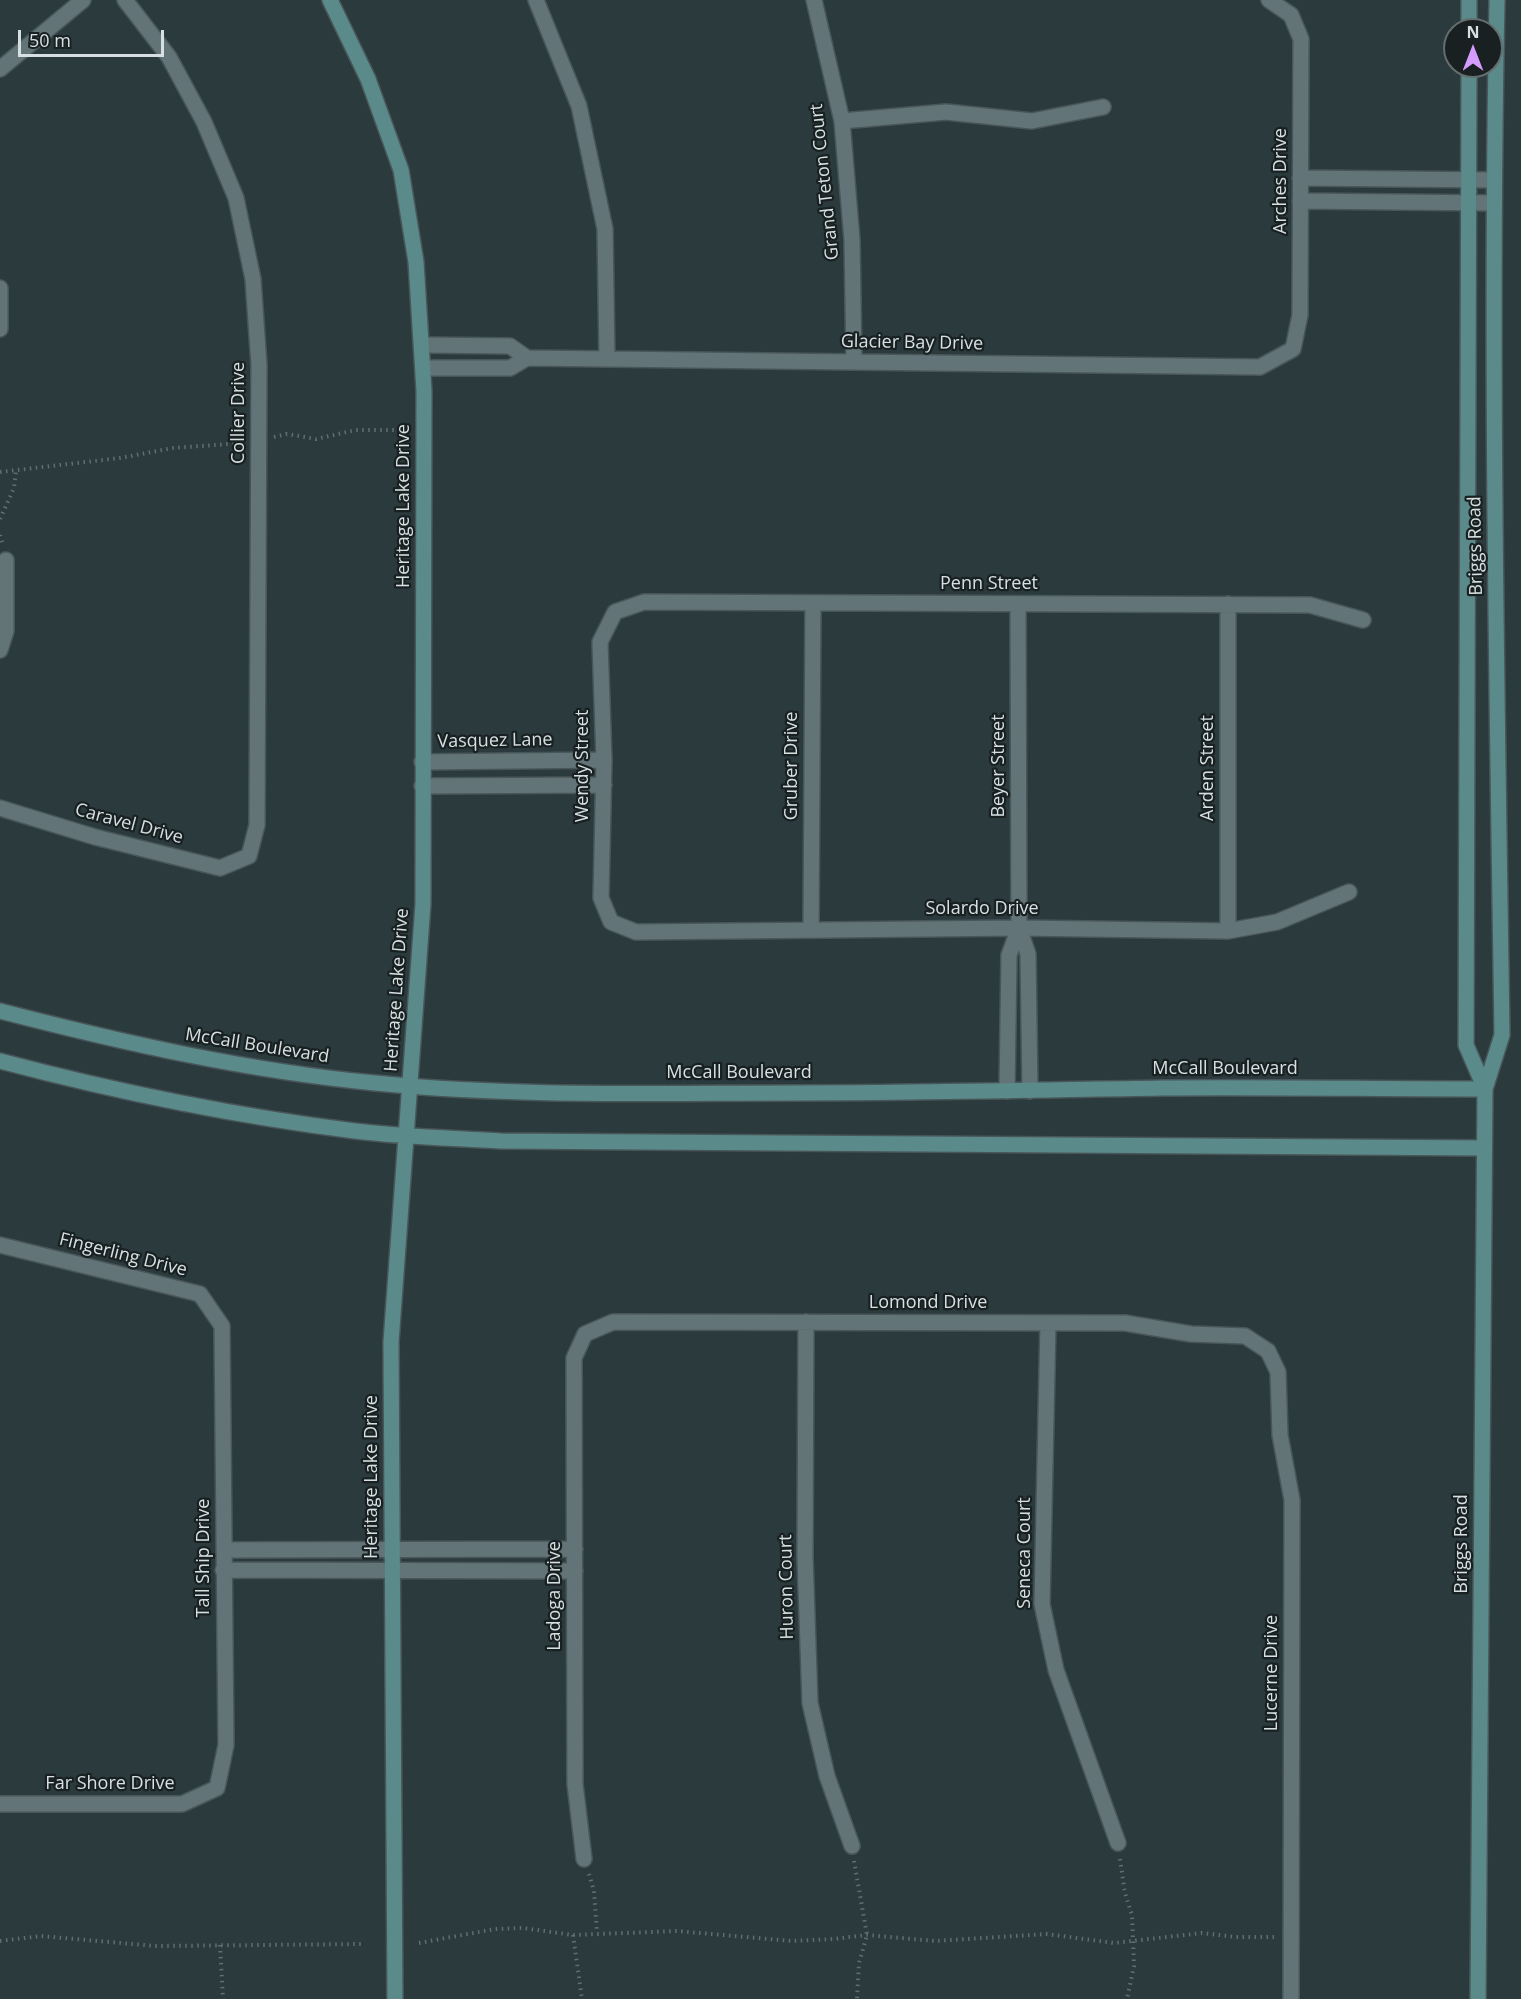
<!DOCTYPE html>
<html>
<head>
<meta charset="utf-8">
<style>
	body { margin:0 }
	#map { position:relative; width:1521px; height:1999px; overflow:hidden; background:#2a3a3d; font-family:"Open Sans",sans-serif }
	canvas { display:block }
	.north { position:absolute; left:1443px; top:18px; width:60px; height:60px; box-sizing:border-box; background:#192021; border:2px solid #656d6e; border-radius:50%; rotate:0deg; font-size:16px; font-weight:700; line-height:24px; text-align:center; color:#d6e0e2 }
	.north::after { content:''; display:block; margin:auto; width:21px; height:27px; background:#d39cfd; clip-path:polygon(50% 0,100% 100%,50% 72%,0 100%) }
	.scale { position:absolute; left:18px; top:30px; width:146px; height:27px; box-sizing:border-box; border:3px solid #d6e0e2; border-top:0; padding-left:8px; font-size:18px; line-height:21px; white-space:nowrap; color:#d6e0e2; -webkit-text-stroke:4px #192021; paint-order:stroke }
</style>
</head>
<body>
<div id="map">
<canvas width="1521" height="1999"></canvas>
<div class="north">N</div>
<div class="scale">50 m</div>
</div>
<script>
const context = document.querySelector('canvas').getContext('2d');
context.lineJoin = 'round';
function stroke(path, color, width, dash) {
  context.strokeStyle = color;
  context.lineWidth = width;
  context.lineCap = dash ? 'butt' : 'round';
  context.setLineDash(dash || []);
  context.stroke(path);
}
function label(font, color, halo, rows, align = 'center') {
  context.font = font + ' "Open Sans",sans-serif';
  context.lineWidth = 4.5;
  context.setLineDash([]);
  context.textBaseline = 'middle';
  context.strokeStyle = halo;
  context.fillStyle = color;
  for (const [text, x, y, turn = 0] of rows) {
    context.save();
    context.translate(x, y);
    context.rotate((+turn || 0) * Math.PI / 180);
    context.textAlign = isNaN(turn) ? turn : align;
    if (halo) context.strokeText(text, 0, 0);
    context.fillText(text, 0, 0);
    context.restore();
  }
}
const path = new Path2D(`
	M274 437 287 434 316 439 356 430H409
	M0 472 120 458 173 448 243 443
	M0 519 14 488 16 471
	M0 535 3 545
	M1120 1859 1125 1893 1132 1915 1133 1939 1134 1966 1127 1999
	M854 1861 867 1935 859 1963 857 1999
	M589 1874 594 1891 597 1933
	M573 1935 582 1999
	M0 1941 41 1936 155 1946 365 1944
	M419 1943 495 1929 523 1928 573 1935 677 1931 792 1941 834 1939 867 1935 935 1941 1046 1934 1114 1943 1202 1933 1236 1937H1275
	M220 1945 223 1999`);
const street = new Path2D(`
	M536 0 579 106 605 229 607 359
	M814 0 842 121 852 240 854 362
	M0 69 83 0
	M842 121 946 112 1032 121 1103 107
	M1300 178 1493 180
	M1300 201 1494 203
	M0 288V329
	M422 345 510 346 527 358
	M423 368H510L527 358 1260 367 1293 349 1300 315 1301 39 1291 15 1269 0
	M1018 604 1019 928 1028 954 1030 1091
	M1228 604V931
	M0 650 6 631V560
	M422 762 604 760
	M422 786 604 785
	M0 808 95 837 220 868 249 856 257 825 259 365 253 279 236 198 204 122 169 57 125 0
	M1349 892 1277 922 1228 931 1019 928 636 932 611 922 601 898 604 760 600 642 615 612 644 602 1310 605 1363 620
	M811 930 813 603
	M1007 1091 1009 955 1019 928
	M0 1245 200 1294 222 1326 226 1745 217 1788 182 1804H0
	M806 1322 805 1557 810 1703 827 1776 852 1846
	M1048 1323 1042 1604 1056 1670 1118 1843
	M224 1550 575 1549
	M223 1570 575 1571
	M584 1859 575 1784 574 1358 585 1334 613 1322 1125 1323 1191 1334 1245 1336 1268 1351 1278 1372 1280 1435 1292 1500 1291 1999`);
const secondary = new Path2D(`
	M330 0 368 79 401 170 416 262 424 391 423 904 391 1342 395 1999
	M1469 30V0
	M1469 66 1466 1045 1485 1089
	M0 1011C124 1043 248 1071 375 1083 515 1097 655 1093 795 1093 918 1093 1040 1090 1162 1088 1270 1087 1378 1089 1485 1089
	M0 1061C117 1092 235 1116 355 1131 403 1137 452 1138 501 1141L1484 1148
	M1478 1999 1485 1089 1502 1035C1497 690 1490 345 1497 0`);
const streetNames = [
	["Arches Drive",1281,181,-90],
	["Grand Teton Court",825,182,-96],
	["Glacier Bay Drive",912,343,1],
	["Collier Drive",239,413,-90],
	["Heritage Lake Drive",404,506,-90],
	["Briggs Road",1476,546,-91],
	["Penn Street",989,584],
	["Vasquez Lane",495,741,-1],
	["Wendy Street",583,766,-90],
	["Gruber Drive",792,766,-90],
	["Beyer Street",999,766,-90],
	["Arden Street",1208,768,-90],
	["Caravel Drive",129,824,15],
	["Solardo Drive",982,909],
	["Heritage Lake Drive",397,990,-86],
	["McCall Boulevard",257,1046,9],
	["McCall Boulevard",1225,1069],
	["McCall Boulevard",739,1073],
	["Fingerling Drive",123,1255,14],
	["Lomond Drive",928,1303],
	["Heritage Lake Drive",372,1477,-90],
	["Briggs Road",1462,1544,-90],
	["Seneca Court",1025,1553,-90],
	["Tall Ship Drive",204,1558,-90],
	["Huron Court",787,1587,-91],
	["Ladoga Drive",555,1596,-90],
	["Lucerne Drive",1272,1673,-90],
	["Far Shore Drive",110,1784]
];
stroke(street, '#495659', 18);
stroke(secondary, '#495659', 18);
stroke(path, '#616f72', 4, [1.5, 4.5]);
stroke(street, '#627477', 15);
stroke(secondary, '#5b8a8a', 15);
label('18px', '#d6e0e2', '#192021', streetNames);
</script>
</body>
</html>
